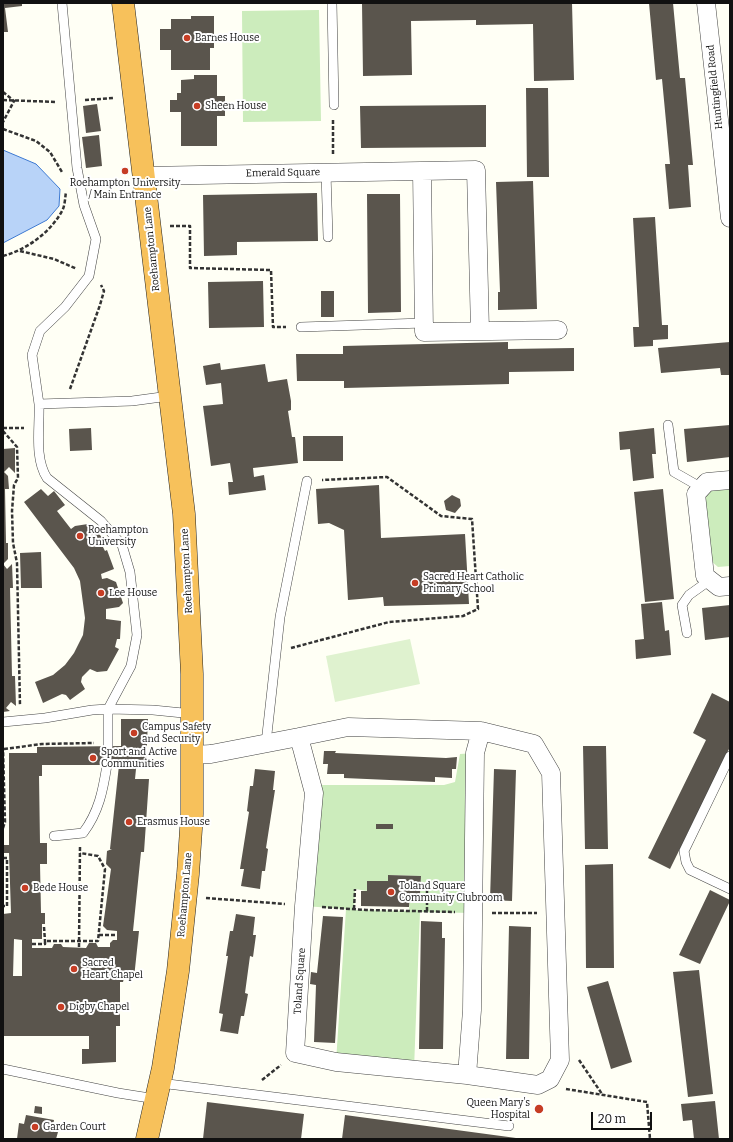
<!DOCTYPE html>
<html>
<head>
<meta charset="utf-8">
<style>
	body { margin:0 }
	#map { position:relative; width:733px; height:1142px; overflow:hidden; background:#fffff5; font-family:Bitter,serif }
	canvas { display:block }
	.frame { position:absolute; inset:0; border:4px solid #111; pointer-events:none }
	.scale { position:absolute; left:591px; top:1112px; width:61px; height:18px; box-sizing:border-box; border:2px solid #111; border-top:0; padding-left:5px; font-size:12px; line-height:14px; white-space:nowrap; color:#111; -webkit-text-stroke:3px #fff; paint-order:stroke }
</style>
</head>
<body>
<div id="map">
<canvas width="733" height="1142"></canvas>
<div class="frame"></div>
<div class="scale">20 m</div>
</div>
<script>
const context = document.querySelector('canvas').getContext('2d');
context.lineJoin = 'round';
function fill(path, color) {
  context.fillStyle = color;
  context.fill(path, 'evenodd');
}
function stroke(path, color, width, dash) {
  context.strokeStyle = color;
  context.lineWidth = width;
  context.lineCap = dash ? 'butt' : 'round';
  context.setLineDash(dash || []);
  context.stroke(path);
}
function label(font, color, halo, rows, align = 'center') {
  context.font = font + ' Bitter,serif';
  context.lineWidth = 4;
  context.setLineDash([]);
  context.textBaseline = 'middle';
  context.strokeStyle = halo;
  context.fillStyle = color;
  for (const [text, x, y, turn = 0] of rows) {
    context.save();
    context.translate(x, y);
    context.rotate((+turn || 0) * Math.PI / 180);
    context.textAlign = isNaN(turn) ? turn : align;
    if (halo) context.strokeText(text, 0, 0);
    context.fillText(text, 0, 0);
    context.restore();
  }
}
const green = new Path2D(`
	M319 10 321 121 243 122 242 11Z
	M730 488V566L718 567 710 560 703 497 711 490Z
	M475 753 473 913 420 912 414 1069 336 1062 346 909 304 906 318 785H444L455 782 460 754ZM388 875 421 876 420 893H410L409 911 354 910 355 889 367 891V881H388Z`);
const pitch = new Path2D(`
	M410 639 420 684 335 702 326 656Z`);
const water = new Path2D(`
	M3 150 36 164 60 189 59 206 47 220 3 243Z`);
const building = new Path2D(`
	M3 3H22V6L5 8 8 32H3Z
	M362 3H572L574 80 534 81 533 24 476 25V20L411 21 412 75 363 76Z
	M649 3H673L680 78H685L693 165H688L691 207 669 209 665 164H670L662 79 656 80Z
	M191 16H214V48H210V70H171V50H160V29H171V19H191Z
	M194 75H217V96H225V116H217V146H181V112H170V100H177V93H181V80L194 79Z
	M526 88H548L549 177H527Z
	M97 104 101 131 86 133 83 106Z
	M486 105V147L361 148 360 106Z
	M99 135 102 166 86 168 82 137Z
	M533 181 537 309 498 310V292H500L496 182Z
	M317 193 318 241 237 242V255L204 256 203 195Z
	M367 194H400L401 312 368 313Z
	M655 217 662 325H668V339L653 340V346L634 347 633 327H639L633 218Z
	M263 281 264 327 209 328 208 282Z
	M321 291H334V317H321Z
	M508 342V349L574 348V371L509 372V384L344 388V381H297L296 354H343V346Z
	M730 342V375H721L720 368 661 373 658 348Z
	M220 363 221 370 265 364 268 382 287 379 291 401V410L288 411 292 437H295L298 463 253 468 254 477 264 475 266 490 229 495 228 482H233L230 463 211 466 203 406 223 404 221 383 206 385 203 366Z
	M730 425V457L687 462 684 429Z
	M91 428 92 450 70 451 69 429Z
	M654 428 656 454H652L654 478 633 481 630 449 620 450 619 432Z
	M303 436H343V461H303Z
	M15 448V473L9 467 4 472 8 476 9 489H5L6 543H8V559L3 564V449Z
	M379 485 381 538 465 534 469 604 384 606 383 597 348 600 344 530 329 523 318 524 316 489Z
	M41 489 48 496 54 491 65 505 57 511 71 529 75 526 88 524 103 538 102 545 105 551 107 550 114 569 101 574 102 579 107 578 116 582 123 603 119 607 106 609V619L121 621 120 639H117L115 647 119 649 107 671 97 672 90 669 82 677 81 682 85 689 70 700 66 695 62 694 43 703 35 682 53 675 65 665 74 653 83 635 85 618 80 581 74 568 24 502Z
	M663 489 674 599 645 602 634 492Z
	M452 495 460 499 461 506 455 513 446 510 444 501Z
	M41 552 42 588H21L20 553Z
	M3 564 7 569 12 564 13 588H10L12 676H15L16 706 11 702 6 708 10 711 3 712Z
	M662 602 665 631 669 630 671 655 636 659 635 640 644 639 641 604Z
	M730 605V637L705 640 702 608Z
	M712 693 730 702V747L670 869 648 858 706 740 693 733Z
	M121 719H148L146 769H136L135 779H149L144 852H141L133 931H139L134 978H124L123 982H120V1026H116V1062L82 1064V1049H89V1036H3V914L11 913 9 853H3V845H9V753H37V747L121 746ZM42 765H119L110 849H112L107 851 106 864 111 869 103 926 107 930 117 931V940H113L110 943V947H98L96 943H89L86 948 63 947 61 944H54L52 948H32V939H42V924H45V913H41L40 864H47V843H40L39 776H42ZM14 939 22 940V976H13Z
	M583 746H606L608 849H585Z
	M324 751H336L335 753 446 758 457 757 456 769H452V778L435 777V782L344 778V774H327L328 764H323Z
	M255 769 275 771 273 790H275L266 848 268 849 265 871H262L260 889 241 886 244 869H240L249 812 247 811 250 786H253Z
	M494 769 516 770 512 901 490 900Z
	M376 824H393V829H376Z
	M613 864 614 968H586L585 865Z
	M388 875 421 876 420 894 410 893 409 907 361 906V891H367V881H388Z
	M710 890 730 900V901L700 964 679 955Z
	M236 914 255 917 253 935H256L253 957 250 956 245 993 248 994 244 1016H241L238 1034 220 1031 223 1014 219 1013 228 956H226L230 931H233Z
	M323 916 343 917 335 1043 314 1042 316 985 310 984 311 972 317 973Z
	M421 921 442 922V938H445L443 1049H419Z
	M509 926 531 927 529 1059H506Z
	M699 970 713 1094 688 1097 673 972Z
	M608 981 632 1062 611 1069 587 987Z
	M715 1101 719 1139H694L692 1120 683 1121 681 1104Z
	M207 1102 304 1114 301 1139H203Z
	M35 1106 42 1107V1114L34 1113Z
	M26 1115 54 1120 52 1131 58 1132 56 1139H17L19 1123 24 1124Z
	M345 1115 516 1138V1139H342Z`);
const path = new Path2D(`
	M3 92 14 101 3 122
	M3 100 56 102
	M85 100 114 98
	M3 129 36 141 50 152 62 172
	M333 154V119
	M170 226H190V268L271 270 273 327H286
	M20 251 54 259 77 269
	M3 256C26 250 50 233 62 211 65 206 65 198 66 192
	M70 389 100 305 104 291 101 285
	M3 428H24
	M3 431 17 447 18 478 14 485 12 511 13 543 17 563 20 706
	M291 648 389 622 463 616 478 609 472 519 441 516 387 477 322 480
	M4 749 42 744 94 743
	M3 828 5 822 3 749
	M3 858H7V906H3
	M206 898 285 904
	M322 907 366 910 455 912
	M354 909 355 889
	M427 911V882
	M492 913H537
	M44 927 45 941
	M99 935H117
	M32 944H45V941H98L105 869 98 856 80 853
	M79 947 80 847
	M579 1060 602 1094
	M262 1080 281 1065
	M566 1089 647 1102 650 1139`);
const lane = new Path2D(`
	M62 3 77 168 84 205 96 239 89 276 65 307 40 331 32 355 39 404 132 401 169 396
	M332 3 334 105
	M326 173 328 237
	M301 327 424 323
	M668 425 674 472 702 488
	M687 633 682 605 689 595 710 580
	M3 722 45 718 92 710 108 709 131 666 137 635 130 572 122 545 101 521 47 478C34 458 40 427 39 404
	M266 743 280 617 307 481
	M108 746V709L153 710 193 714
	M730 756 684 851 686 862 690 870 730 889
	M54 836 83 833C99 812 103 790 107 765
	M3 1069 118 1093 156 1099
	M160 1083 509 1126`);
const street = new Path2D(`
	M706 3 730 218
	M422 171 424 332 558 330
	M144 176 476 170 480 331
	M730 480 707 482 696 494 705 576 719 587 730 586
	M299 737 348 727 481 731
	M193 755 211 754 299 737 314 793 304 906 295 1053 336 1062 467 1075 538 1085 550 1079 560 1060 551 773 534 744 481 731 475 753 472 1010 467 1075`);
const highway = new Path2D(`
	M123 3 184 514 192 674V814L188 874 178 971 163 1068 147 1139`);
const markers = [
	[187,38,4,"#c63d24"],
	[197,106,4,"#c63d24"],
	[125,171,4,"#c63d24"],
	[80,536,4,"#c63d24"],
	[415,583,4,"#c63d24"],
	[101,593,4,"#c63d24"],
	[134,733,4,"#c63d24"],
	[93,758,4,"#c63d24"],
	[129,822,4,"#c63d24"],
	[25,888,4,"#c63d24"],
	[391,892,4,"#c63d24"],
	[74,969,4,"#c63d24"],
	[61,1007,4,"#c63d24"],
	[539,1109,5,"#c63d24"],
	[35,1127,4,"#c63d24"]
];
const poiNames = [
	["Barnes House",195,38],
	["Sheen House",205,106],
	["Roehampton University",125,183,"center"],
	["/ Main Entrance",125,195,"center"],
	["Roehampton",88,530],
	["University",88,542],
	["Sacred Heart Catholic",423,577],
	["Primary School",423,589],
	["Lee House",109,593],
	["Campus Safety",142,727],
	["and Security",142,739],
	["Sport and Active",101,752],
	["Communities",101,764],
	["Erasmus House",137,822],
	["Toland Square",399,886],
	["Community Clubroom",399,898],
	["Bede House",33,888],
	["Sacred",82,963],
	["Heart Chapel",82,975],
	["Digby Chapel",69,1007],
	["Queen Mary's",530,1103,"right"],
	["Hospital",530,1115,"right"],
	["Garden Court",43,1127]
];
const streetNames = [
	["Huntingfield Road",715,87,-96],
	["Emerald Square",283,173,-1],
	["Roehampton Lane",152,249,-96],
	["Roehampton Lane",187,571,-93],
	["Roehampton Lane",185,895,-85],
	["Toland Square",300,981,-86]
];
fill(green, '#ccecbc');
fill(pitch, '#dff2cf');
fill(water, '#b8d3f8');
stroke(water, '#3d79d1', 1);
fill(building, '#5a554d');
stroke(lane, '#444', 10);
stroke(street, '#444', 19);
stroke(highway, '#222', 23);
stroke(path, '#333', 2.5, [4, 2]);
stroke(lane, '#fff', 9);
stroke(street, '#fff', 18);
stroke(highway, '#f7c15b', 22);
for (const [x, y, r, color] of markers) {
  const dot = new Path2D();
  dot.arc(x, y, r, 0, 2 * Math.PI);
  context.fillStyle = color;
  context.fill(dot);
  stroke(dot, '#fff', 1.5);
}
label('10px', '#111', '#fff', poiNames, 'left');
label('10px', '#111', '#fff', streetNames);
</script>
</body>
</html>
